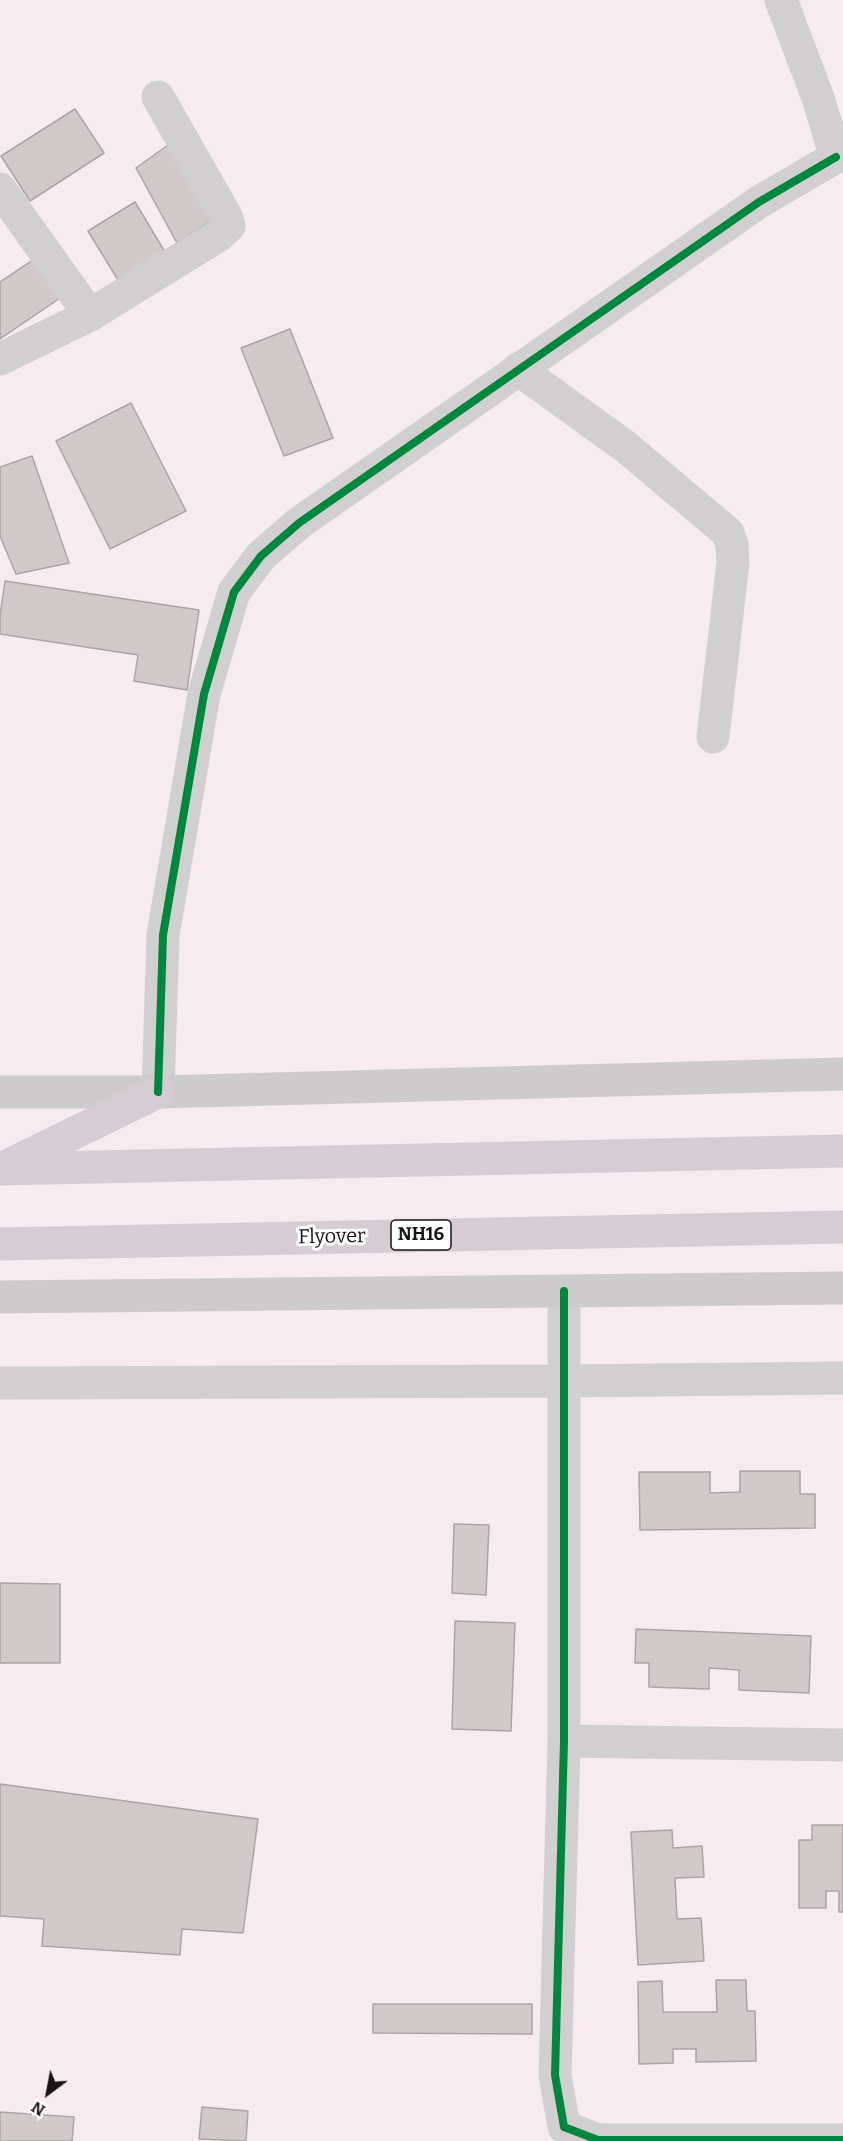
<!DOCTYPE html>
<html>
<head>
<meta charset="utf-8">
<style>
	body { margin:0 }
	#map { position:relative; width:843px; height:2141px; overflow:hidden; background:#f6ebee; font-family:Bitter,serif }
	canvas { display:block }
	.north { position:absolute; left:18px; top:2063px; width:60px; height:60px; -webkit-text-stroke:4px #fff; paint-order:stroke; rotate:212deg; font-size:16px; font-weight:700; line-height:24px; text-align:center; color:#191315 }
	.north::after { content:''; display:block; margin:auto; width:21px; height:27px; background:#191315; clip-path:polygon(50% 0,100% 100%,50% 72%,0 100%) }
</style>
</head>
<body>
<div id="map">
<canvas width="843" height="2141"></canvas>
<div class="north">N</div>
</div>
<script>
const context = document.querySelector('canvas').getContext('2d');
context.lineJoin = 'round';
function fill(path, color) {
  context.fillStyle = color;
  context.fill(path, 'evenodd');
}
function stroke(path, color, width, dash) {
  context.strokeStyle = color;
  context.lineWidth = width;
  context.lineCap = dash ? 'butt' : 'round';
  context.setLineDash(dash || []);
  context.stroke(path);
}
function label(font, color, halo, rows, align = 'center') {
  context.font = font + ' Bitter,serif';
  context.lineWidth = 6;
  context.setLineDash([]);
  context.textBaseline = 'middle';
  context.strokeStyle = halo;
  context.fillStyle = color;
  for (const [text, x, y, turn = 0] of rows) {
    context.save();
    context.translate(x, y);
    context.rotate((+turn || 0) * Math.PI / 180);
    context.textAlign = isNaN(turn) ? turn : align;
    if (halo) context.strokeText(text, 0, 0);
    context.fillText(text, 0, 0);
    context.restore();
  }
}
const building = new Path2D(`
	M75 109 104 153 30 201 1 156Z
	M179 137 218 217 177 243 136 168Z
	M135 202 165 252 118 280 88 231Z
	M39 256 66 294 0 339V282Z
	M290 329 333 438 284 456 241 348Z
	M131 403 186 511 110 549 56 441Z
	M32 456 69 563 16 574 0 536V467Z
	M5 581 199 610 187 690 134 681 138 655 0 634V616Z
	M740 1471H800V1494H815V1528L640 1530 639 1472H710V1493L740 1492Z
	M454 1524 489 1525 486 1595 452 1593Z
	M0 1583 60 1584V1663H0Z
	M455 1621 515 1623 511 1731 452 1729Z
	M636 1629 811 1636 809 1693 739 1690V1670L709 1668V1689L649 1687V1663H635Z
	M0 1784 258 1819 243 1933 182 1929 180 1955 42 1946 44 1919 0 1916Z
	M812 1825H843V1912H839V1891H826V1908H799V1840H812Z
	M672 1830 673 1848 702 1846 704 1877 675 1878 677 1919 701 1918 704 1961 638 1965 631 1832Z
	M716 1980H746L747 2011H755L756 2061 696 2062V2049H673V2063L639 2064 638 1982 662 1981 663 2012H717Z
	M373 2004H532V2034L373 2033Z
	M202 2107 248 2111 246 2141 199 2139Z
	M0 2112 74 2117 72 2141H0Z`);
const street = new Path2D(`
	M781 0 818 98 836 157 843 153
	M0 189 90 315
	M0 359 90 315 218 236 229 226 227 218 158 97
	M518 369 626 447 728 533 732 545 733 562 713 737
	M158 1092 163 935 204 694 234 592 261 556 299 523 759 202 836 157
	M564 1291V1741L555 2075 564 2127 598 2140H843
	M0 1383 564 1381 843 1378
	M564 1741 843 1745`);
const secondary = new Path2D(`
	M0 1092H158L843 1074
	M0 1297 843 1288`);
const highway = new Path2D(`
	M11 1164 158 1092
	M0 1169 843 1151
	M0 1244 843 1227`);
const cycleway = new Path2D(`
	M158 1092 163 935 204 694 234 592 261 556 299 523 759 202 836 157
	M564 1291V1741L555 2075 564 2127 598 2140H843`);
const shields = [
	[421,1235,60]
];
const shieldNames = [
	["NH16",421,1235]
];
const streetNames = [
	["Flyover",332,1237,-1]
];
fill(building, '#d2c9cb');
stroke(building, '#aca4a5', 1.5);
stroke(street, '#d1cfcf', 33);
stroke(secondary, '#cecbcd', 33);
stroke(highway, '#d6ccd3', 33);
stroke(cycleway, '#00873e', 8);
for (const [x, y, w] of shields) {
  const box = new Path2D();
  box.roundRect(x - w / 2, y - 15, w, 30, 4.5);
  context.fillStyle = '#fff';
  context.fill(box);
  stroke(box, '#191315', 1.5);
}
label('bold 18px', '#191315', null, shieldNames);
label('20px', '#191315', '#fff', streetNames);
</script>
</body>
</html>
